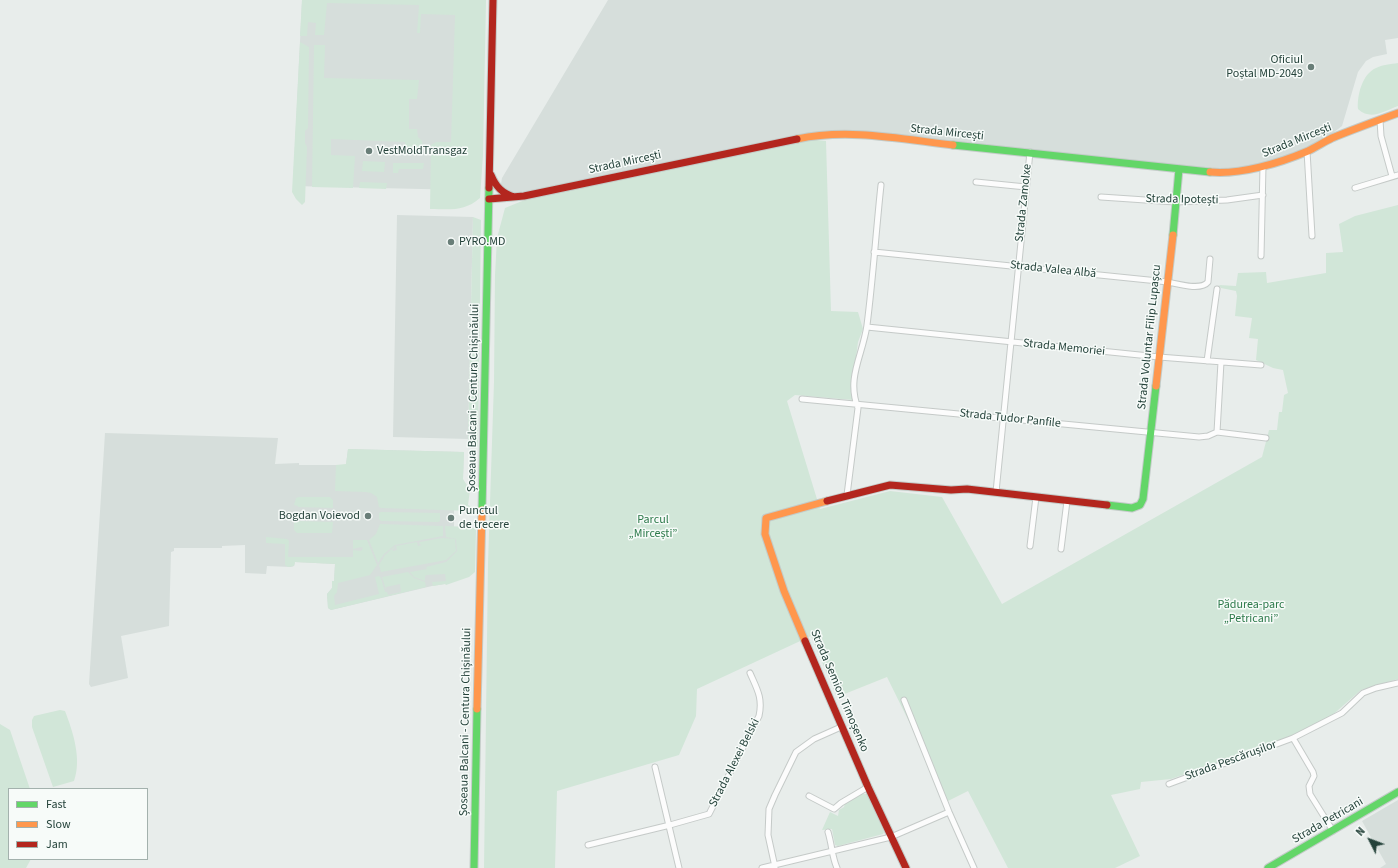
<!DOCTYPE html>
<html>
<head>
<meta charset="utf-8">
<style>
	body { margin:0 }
	#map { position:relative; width:1398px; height:868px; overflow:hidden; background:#e8edeb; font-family:"Source Sans 3",sans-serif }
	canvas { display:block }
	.legend { position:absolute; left:8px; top:788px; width:140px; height:72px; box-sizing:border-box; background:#f7fbf9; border:1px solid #a3b1ad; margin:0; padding:5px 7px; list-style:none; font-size:12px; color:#24423a }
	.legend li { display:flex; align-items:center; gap:8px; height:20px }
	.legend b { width:20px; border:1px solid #a3b1ad }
	.north { position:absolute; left:1350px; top:820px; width:40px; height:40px; -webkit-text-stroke:3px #f7fbf9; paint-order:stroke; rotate:312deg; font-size:11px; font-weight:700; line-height:16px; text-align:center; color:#24423a }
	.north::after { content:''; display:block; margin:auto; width:14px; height:18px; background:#24423a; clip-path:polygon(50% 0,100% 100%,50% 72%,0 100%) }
</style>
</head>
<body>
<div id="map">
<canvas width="1398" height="868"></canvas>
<ul class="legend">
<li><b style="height:5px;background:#63d668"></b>Fast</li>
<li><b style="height:5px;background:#ff974d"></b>Slow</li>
<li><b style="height:5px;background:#b3261e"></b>Jam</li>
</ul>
<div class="north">N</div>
</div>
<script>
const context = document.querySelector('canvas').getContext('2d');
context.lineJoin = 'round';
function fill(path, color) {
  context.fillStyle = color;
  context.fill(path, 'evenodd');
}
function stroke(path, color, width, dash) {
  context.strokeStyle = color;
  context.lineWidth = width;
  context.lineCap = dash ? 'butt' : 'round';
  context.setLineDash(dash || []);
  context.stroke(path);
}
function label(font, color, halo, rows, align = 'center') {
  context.font = font + ' "Source Sans 3",sans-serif';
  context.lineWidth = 3;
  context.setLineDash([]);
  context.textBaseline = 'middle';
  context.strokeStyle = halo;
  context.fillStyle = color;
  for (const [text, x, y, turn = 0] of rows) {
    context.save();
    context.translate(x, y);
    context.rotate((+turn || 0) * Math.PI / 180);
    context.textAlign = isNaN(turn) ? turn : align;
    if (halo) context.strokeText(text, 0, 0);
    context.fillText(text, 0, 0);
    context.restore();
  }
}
const built = new Path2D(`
	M302 0H469L464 190 293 186Z
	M608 0H1398V38L1385 40 1387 54 1373 57 1366 61 1358 72 1342 126 1325 139 1280 158 1252 166 1225 169 1112 159 844 130 799 134 522 192 513 193 502 188 501 184 502 178Z
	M397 215 473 217 468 439 393 437Z
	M105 433 278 438 275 464 299 463V465H346L348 449 464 452 462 504 454 510V529H456L461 565 445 584 432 586 331 610 328 608 327 594 332 588V581H334L335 564 295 562 294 566 291 567 267 566 266 574 245 573V545L222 546V548H174V551L171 552 169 626 121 636 128 678 91 687 89 684Z
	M1398 800V868H1380L1386 864 1362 821Z`);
const green = new Path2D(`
	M302 0H486L483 155 480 198C464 212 450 209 430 209L431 145 436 142H451L455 15 421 14 420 33H417L419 5 327 3 324 35H315L316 23 308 22 307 36H300Z
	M300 42 309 47 308 128 305 131V143L307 147 305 202 302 205 296 199 292 192Z
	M314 45H325L324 78 419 80 417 99H409V129H417L418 137 422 141 423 149 405 148V142L331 139V155L355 156 353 188 312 187Z
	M1398 63V106C1384 111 1371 121 1358 109 1357 96 1362 74 1376 68 1382 65 1391 64 1398 63Z
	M807 139 826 141 831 311 858 312 863 329 858 342 856 358 853 400 795 395 787 401 820 509 890 491 942 497 1002 604 1262 457 1269 430H1277L1279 412H1282L1284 395 1288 393 1283 370 1273 368 1256 360 1258 339 1249 338 1252 318 1235 316 1237 296 1236 291 1221 288 1219 285 1236 286 1238 273 1266 272 1267 283 1326 273V253L1343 252 1339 224 1355 216 1398 205V679L1361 690 1329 718 1293 736 1171 779 1141 782 1140 789 1111 795 1140 856 1115 868H1008L968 791 948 801 887 677 837 697 811 636 697 689 696 716 679 755 557 791 555 868H484L488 563 494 382 495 275 497 238 505 208 532 197Z
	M363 161 385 162 384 172 362 171Z
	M393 163H424L423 169H399L398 173H393Z
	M360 182 387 183 386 189 359 188Z
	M473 217 481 220 478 447 468 439Z
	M348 449 464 452 463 479 470 490 468 505 472 507V511L381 508 379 507 377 497 371 493 366 492 335 491 336 465 346 464Z
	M299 497H330L333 500V508L298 507V506L294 505 296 498Z
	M381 512 440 513V521L438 522 381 521 379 519V513Z
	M294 515H296V521L333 522 332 533H297L294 530Z
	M380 524 443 526V536L395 545 384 554 378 563 369 540 376 534Z
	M445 526 472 527 476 530 475 572 469 577 446 585 445 584 433 586 432 582 446 581 445 574 426 575 425 577V581L414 577 410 572 427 569 426 567 446 562 457 551 456 539 446 537Z
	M266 537 287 539 289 541 288 557H353V550L361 551 363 548 361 547 353 549V540H367L377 565 370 575 338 583 337 592 334 596 335 605 379 594 375 577 379 576 381 578 385 592H387L388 595 401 592 400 584 386 587V590L382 577 408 572 414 578 425 582 426 587 331 610 328 608 327 594 332 588V581H334L335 564 295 562 294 566 288 567 285 565V544L266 543Z
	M442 538 455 539 456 551 446 560 381 572 379 565 385 555 394 547 395 548 392 549 393 551 397 550 396 546 417 542 418 546 422 545 419 544 420 542Z
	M60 710 65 711C73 732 82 759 74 781L53 787 32 727V720L34 716Z
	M0 724 10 730 30 789H9V859H31L26 868H0Z
	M861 794H867L884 832 883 834 838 846 835 845 832 829 822 830 830 812 838 816 839 810 844 807 845 803Z`);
const street = new Path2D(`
	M1380 120 1381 136 1392 176
	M1307 151 1312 236
	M976 182 1026 187
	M1355 188 1398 175
	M1101 197 1175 202 1227 200 1263 195
	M874 252 1168 282C1178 284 1201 291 1208 282L1210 259
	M1261 256 1263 166
	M867 327 1159 357 1261 365
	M1207 361 1217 289
	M802 399 1199 437 1208 436 1217 432 1266 438
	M1217 432 1221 362
	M996 492 1030 152
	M847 495 858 408C846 378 863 355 867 325 873 279 876 231 881 185
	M1030 546 1036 497
	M1061 549 1067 501
	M904 700 949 812 974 868
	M1293 738 1313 772 1314 776 1309 786 1310 794 1333 831
	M655 767 679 868
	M1169 784 1293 738 1342 713 1363 693 1376 688 1398 683
	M809 796 834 809 841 803 868 787
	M828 832C832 845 832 857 837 868
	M588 845 670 825 709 814 759 716C763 698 757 689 750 673
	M775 867 768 835 769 809 775 795 796 752 814 739 841 727
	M762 868 891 837 949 812`);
const fast = new Path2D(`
	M953 145 1210 172
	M1173 235 1179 169
	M1107 505 1132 508 1140 505 1143 499 1156 386
	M482 510 489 188
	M474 868 477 709
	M1268 868 1398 792`);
const slow = new Path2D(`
	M797 139C848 128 901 139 953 145
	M1210 172C1240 175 1280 163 1308 151 1316 147 1324 142 1332 138 1354 129 1376 121 1398 113
	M1156 386 1173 235
	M805 641 784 591 765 534 766 518 827 501
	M477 709 482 510`);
const jam = new Path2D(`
	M491 175C496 187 502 193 514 197
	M489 188 493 0
	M489 199 524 196 797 139
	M827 501 890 485 951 490 967 489 1107 505
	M805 641 868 787 906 868`);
const markers = [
	[1311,67,4,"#697e78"],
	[369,151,4,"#697e78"],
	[451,242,4,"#697e78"],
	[368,516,4,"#697e78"],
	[451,518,4,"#697e78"]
];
const poiNames = [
	["Oficiul",1303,60,"right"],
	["Poștal MD-2049",1303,74,"right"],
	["VestMoldTransgaz",377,151],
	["PYRO.MD",459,242],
	["Punctul",459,511],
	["de trecere",459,525],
	["Bogdan Voievod",360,516,"right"]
];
const streetNames = [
	["Strada Mircești",947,133,6],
	["Strada Mircești",1297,141,-22],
	["Strada Mircești",625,163,-12],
	["Strada Ipotești",1182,200,1],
	["Strada Zamolxe",1024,203,-84],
	["Strada Valea Albă",1053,270,6],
	["Strada Voluntar Filip Lupașcu",1150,337,-84],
	["Strada Memoriei",1064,348,6],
	["Șoseaua Balcani - Centura Chișinăului",474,398,-89],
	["Strada Tudor Panfile",1010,419,6],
	["Strada Semion Timoșenko",839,691,67],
	["Șoseaua Balcani - Centura Chișinăului",466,722,-89],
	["Strada Pescărușilor",1231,761,-20],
	["Strada Alexei Belski",735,763,-63],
	["Strada Petricani",1328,821,-30]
];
const parkNames = [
	["Parcul",653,520],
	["„Mircești”",653,534],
	["Pădurea-parc",1251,605],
	["„Petricani”",1251,619]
];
fill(built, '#d6dedb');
fill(green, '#d1e6d8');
stroke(street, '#c5cac8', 7);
stroke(fast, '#c3cbc8', 9);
stroke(slow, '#c3cbc8', 9);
stroke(jam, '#c3cbc8', 9);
stroke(street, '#fcfcfc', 5);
stroke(fast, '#63d668', 7);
stroke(slow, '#ff974d', 7);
stroke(jam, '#b3261e', 7);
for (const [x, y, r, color] of markers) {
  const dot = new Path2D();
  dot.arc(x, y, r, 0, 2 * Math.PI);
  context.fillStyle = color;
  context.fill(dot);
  stroke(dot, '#f7fbf9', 1.5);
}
label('12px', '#24423a', '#f7fbf9', poiNames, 'left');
label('12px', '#24423a', '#f7fbf9', streetNames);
label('12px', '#2d7a4b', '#f7fbf9', parkNames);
</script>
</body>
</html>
